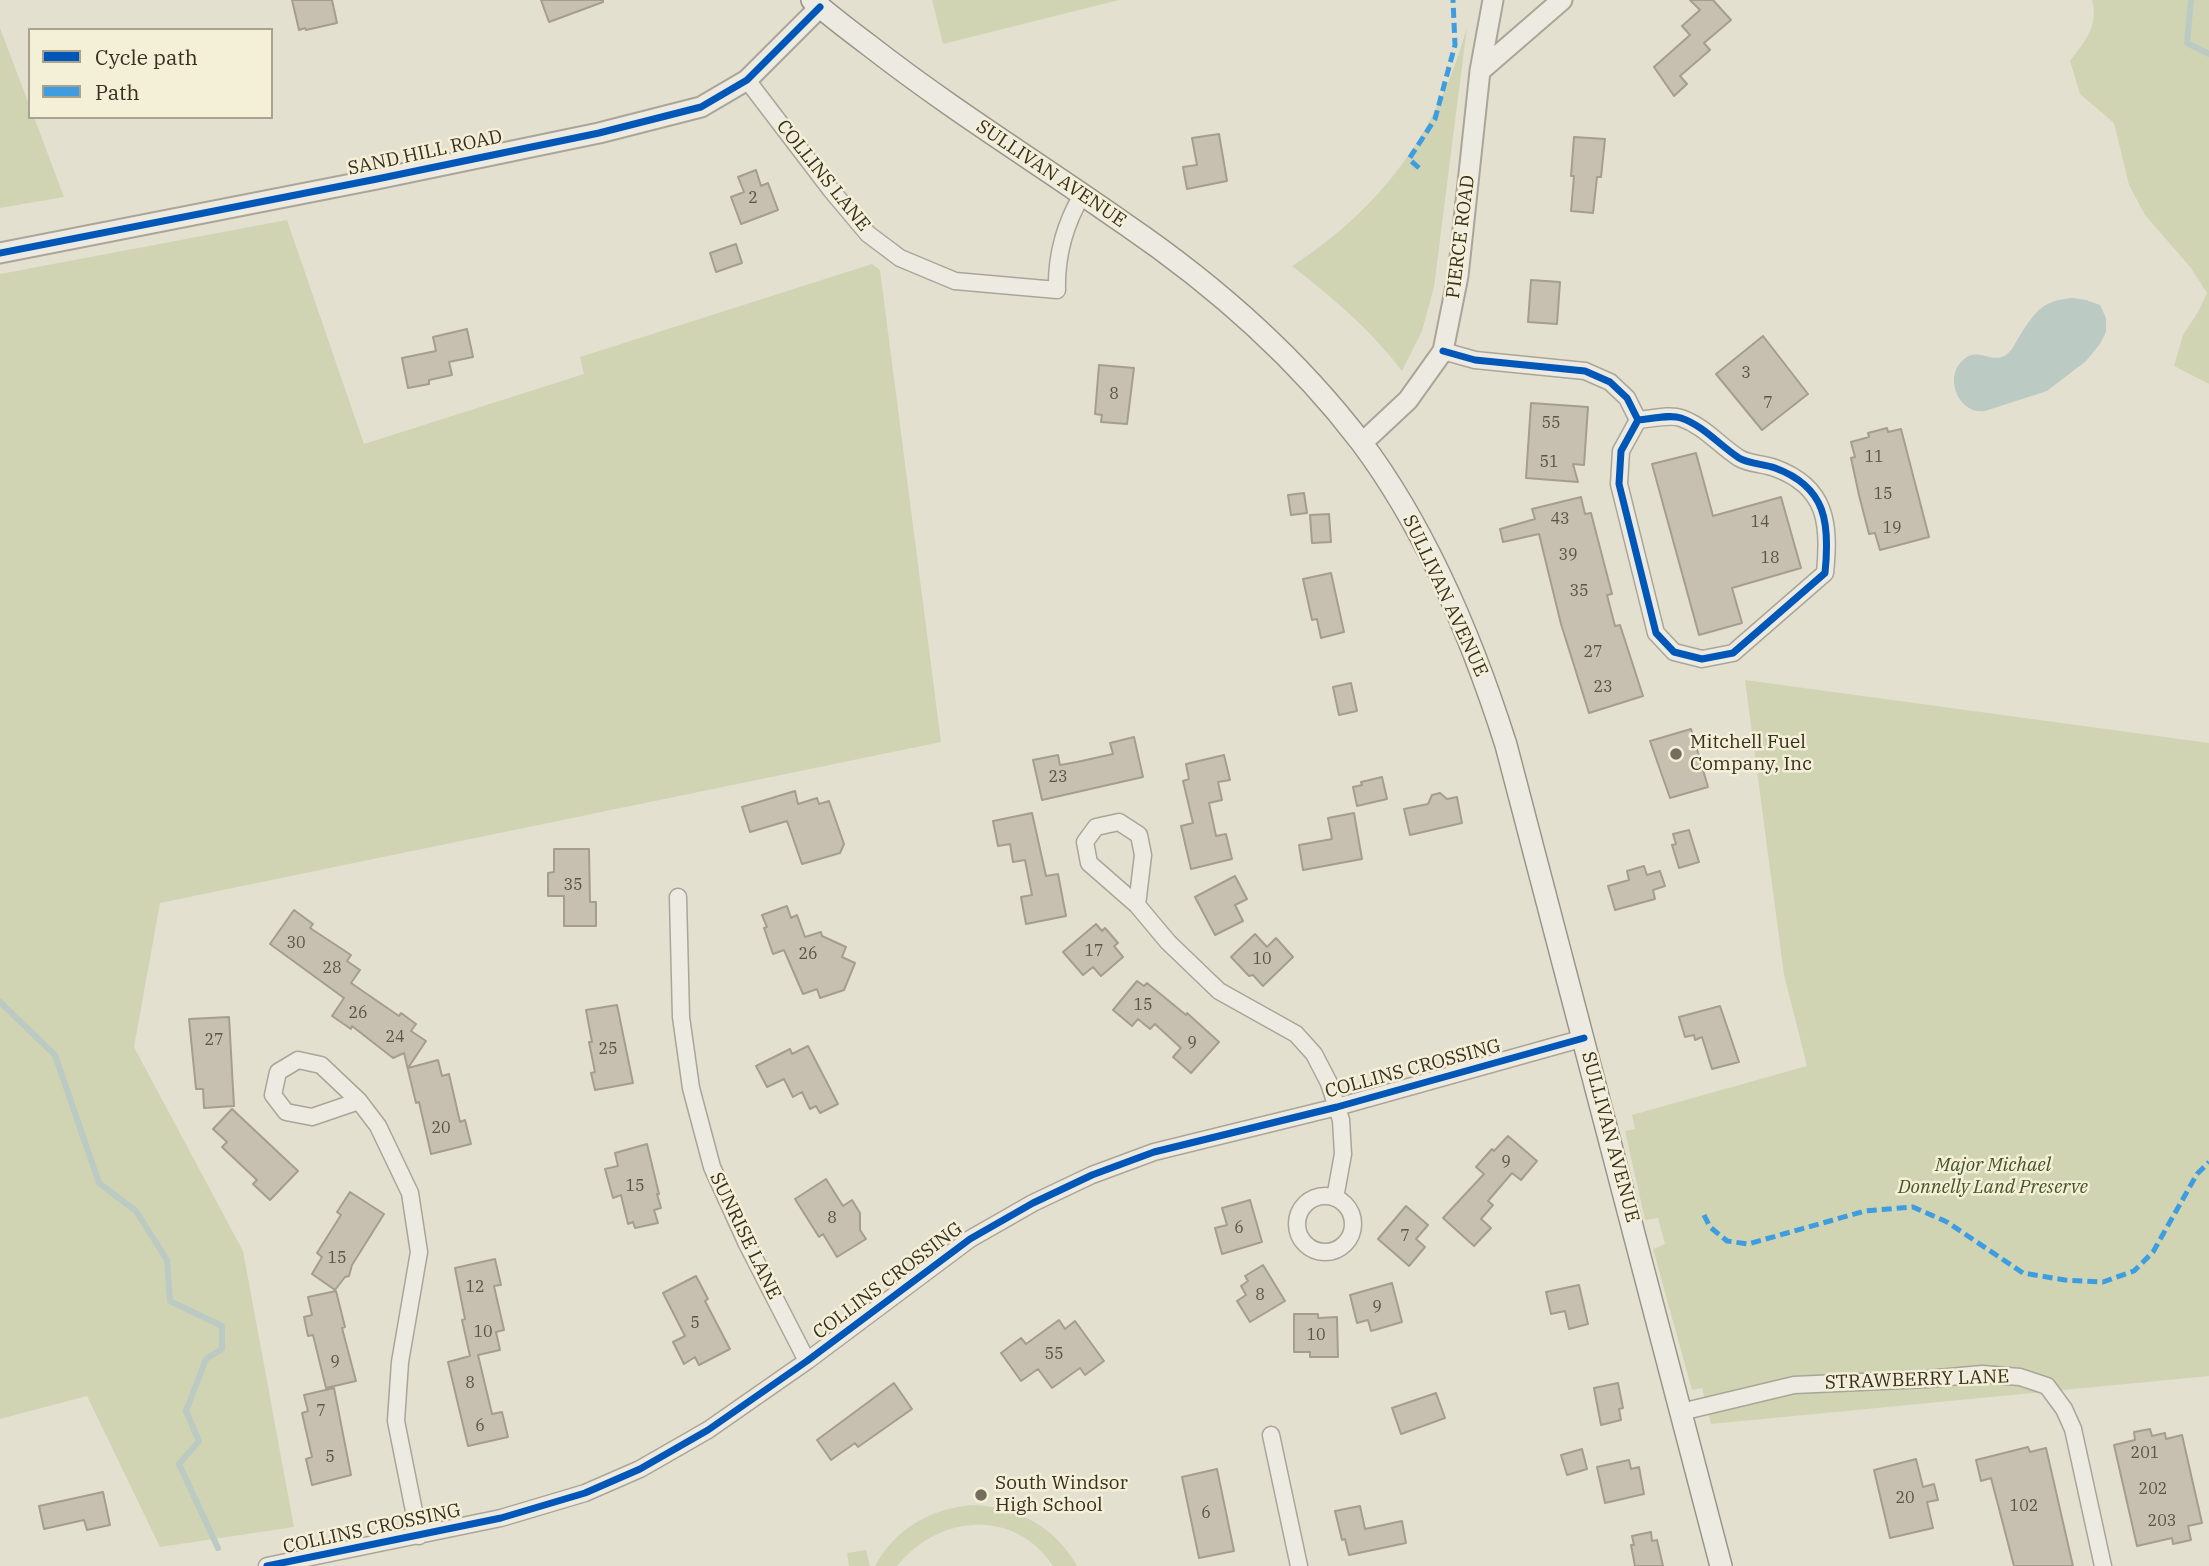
<!DOCTYPE html>
<html>
<head>
<meta charset="utf-8">
<style>
	body { margin:0 }
	#map { position:relative; width:2209px; height:1566px; overflow:hidden; background:#e4e0d0; font-family:"IBM Plex Serif",serif }
	canvas { display:block }
	.legend { position:absolute; left:28px; top:28px; width:245px; height:91px; box-sizing:border-box; background:#f4efd7; border:2px solid #a9a28e; margin:0; padding:9px 12px; list-style:none; font-size:21px; color:#382f21 }
	.legend li { display:flex; align-items:center; gap:14px; height:35px }
	.legend b { width:35px; border:2px solid #a9a28e }
</style>
</head>
<body>
<div id="map">
<canvas width="2209" height="1566"></canvas>
<ul class="legend">
<li><b style="height:9px;background:#0057b8"></b>Cycle path</li>
<li><b style="height:9px;background:#3e9de0"></b>Path</li>
</ul>
</div>
<script>
const context = document.querySelector('canvas').getContext('2d');
context.lineJoin = 'round';
function fill(path, color) {
  context.fillStyle = color;
  context.fill(path, 'evenodd');
}
function stroke(path, color, width, dash) {
  context.strokeStyle = color;
  context.lineWidth = width;
  context.lineCap = dash ? 'butt' : 'round';
  context.setLineDash(dash || []);
  context.stroke(path);
}
function label(font, color, halo, rows, align = 'center') {
  context.font = font + ' "IBM Plex Serif",serif';
  context.lineWidth = 5;
  context.setLineDash([]);
  context.textBaseline = 'middle';
  context.strokeStyle = halo;
  context.fillStyle = color;
  for (const [text, x, y, turn = 0] of rows) {
    context.save();
    context.translate(x, y);
    context.rotate((+turn || 0) * Math.PI / 180);
    context.textAlign = isNaN(turn) ? turn : align;
    if (halo) context.strokeText(text, 0, 0);
    context.fillText(text, 0, 0);
    context.restore();
  }
}
const green = new Path2D(`
	M932 0H1119L943 44Z
	M2092 0H2209V384L2174 366 2183 335 2198 312 2207 293 2191 268 2145 215 2129 185 2114 123 2080 94 2070 61C2085 41 2099 26 2092 0Z
	M1467 27 1434 287 1422 331 1402 371C1370 329 1333 298 1292 266 1381 209 1439 130 1467 27Z
	M0 28 30 107V117H34L64 197 0 208Z
	M287 220 364 444 584 374 580 357 872 264 880 270 941 742 160 903 134 1047 243 1251 294 1527 160 1547 87 1396 0 1419V274Z
	M1745 680 2209 743V1376L1711 1424 1702 1388 1692 1390 1653 1249 1665 1244 1658 1218 1645 1220 1625 1131 1635 1129 1632 1115 1807 1066 1784 975Z
	M972 1505C1017 1507 1055 1526 1077 1566H1053C1014 1507 938 1515 897 1566H875C896 1528 930 1509 972 1505Z
	M866 1550 870 1566H849L847 1553Z`);
const water = new Path2D(`
	M2072 298 2086 300 2100 305 2106 318V332L2100 344 2086 361 2047 391 1985 411C1960 415 1944 380 1961 362 1977 344 1991 365 2006 355 2012 351 2015 343 2019 337 2035 312 2041 301 2072 298Z`);
const stream = new Path2D(`
	M2191 0 2187 43 2209 54
	M0 1002 55 1055 99 1183 136 1211 167 1260 170 1301 222 1326V1349L206 1359 186 1411 199 1441 179 1464 218 1548`);
const building = new Path2D(`
	M292 0H332L337 23 306 30 305 28 299 30Z
	M541 0H603V2L549 22Z
	M1690 0H1713L1731 20 1704 43 1710 50 1680 76 1687 84 1674 96 1654 67 1690 35 1682 26 1700 10Z
	M1219 134 1227 181 1187 189 1183 167 1197 165 1192 138Z
	M1574 137 1605 139 1601 177H1597L1593 213 1571 211 1574 176H1571Z
	M756 170 761 186 768 183 778 210 741 224 731 197 744 192 738 177Z
	M736 244 742 263 716 272 710 253Z
	M1531 280 1560 282 1557 324 1528 322Z
	M467 329 473 357 449 362 452 375 429 380V384L408 388 402 358 436 351 433 337Z
	M1763 336 1808 394 1762 430 1716 374Z
	M1099 365 1134 368 1127 424 1101 422 1102 415 1095 414Z
	M1531 403 1588 407 1584 465 1573 464 1578 482 1526 478Z
	M1887 428 1888 432 1901 429 1929 537 1880 550 1875 533 1869 534 1859 495 1851 458 1855 457 1851 442 1869 437 1868 433Z
	M1696 453 1713 516 1781 497 1801 568 1732 588 1742 623 1699 635 1652 464Z
	M1304 493 1307 513 1291 515 1288 495Z
	M1581 497 1585 514 1591 513 1612 594 1607 595 1615 626 1620 625 1643 696 1589 713 1561 624 1539 534 1503 542 1500 529 1535 519 1532 509Z
	M1329 514 1331 542 1312 543 1310 515Z
	M1331 573 1344 632 1321 638 1317 619 1312 620 1303 579Z
	M1351 683 1357 711 1339 715 1333 687Z
	M1691 729 1708 787 1670 798 1650 741Z
	M1134 737 1143 777 1042 800 1033 760 1058 755 1060 765 1077 762 1113 754 1110 743Z
	M1224 755 1230 780 1218 782 1222 800 1209 803 1216 836 1226 834 1232 859 1191 869 1181 826 1193 823 1183 781 1189 779 1186 764Z
	M1382 777 1387 799 1357 806 1353 787 1362 785 1361 782Z
	M795 791 798 804 817 798 819 804 829 801 844 844 840 853 802 864 787 821 750 832 742 807Z
	M1440 793 1447 799 1457 797 1462 823 1410 835 1404 809 1428 804 1432 795Z
	M1032 813 1046 876 1058 874 1066 916 1026 924 1021 897 1032 895 1025 860 1013 862 1010 844 998 846 993 821Z
	M1354 813 1362 859 1303 870 1299 845 1332 839 1328 818Z
	M1689 830 1699 862 1679 868 1672 845 1676 844 1673 834Z
	M554 849H589L590 902H596V926H564V896H548V873L554 872Z
	M1644 866 1647 875 1660 871 1665 886 1653 890 1655 899 1615 910 1608 886 1629 880 1627 871Z
	M1235 876 1247 899 1235 905 1243 921 1215 935 1195 897Z
	M787 906 791 918 797 915 805 937 821 932 822 936 846 947 842 957 855 963 844 990 820 998 817 989 803 994 784 950 773 954 764 928 767 927 762 915Z
	M294 910 313 924 310 928 351 955 347 961 360 970 351 983 399 1016 401 1013 416 1024 411 1031 426 1041 408 1068 438 1060 442 1076 449 1074 460 1122 465 1120 471 1144 431 1154 419 1102 416 1103 404 1053 393 1058 352 1026 351 1029 332 1016 344 998 270 944Z
	M1096 924 1102 931 1105 928 1118 943 1114 946 1123 957 1101 976 1093 967 1083 975 1063 952Z
	M1255 934 1267 947 1276 938 1293 957 1263 986 1253 975 1249 976 1231 957Z
	M1137 981 1144 986 1147 983 1186 1015 1187 1013 1219 1042 1191 1073 1173 1057 1181 1048 1155 1024 1150 1029 1138 1019 1132 1026 1113 1010Z
	M617 1005 633 1083 595 1090 591 1073 595 1072 589 1042H592L586 1010Z
	M1720 1006 1739 1062 1712 1069 1702 1037 1695 1040 1694 1035 1685 1037 1679 1017Z
	M229 1017 234 1106 204 1108 203 1089H196L189 1019Z
	M808 1046 838 1104 820 1113 816 1106 810 1109 802 1092 793 1097 784 1079 767 1087 756 1066 790 1049 792 1054Z
	M232 1109 298 1171 270 1200 253 1184 257 1180 222 1147 227 1142 213 1129Z
	M1508 1136 1537 1161 1521 1180 1512 1173 1488 1201 1493 1205 1481 1219 1491 1228 1474 1246 1443 1218 1484 1174 1476 1167 1492 1149 1494 1151Z
	M647 1144 659 1194H657L661 1208 654 1210 658 1223 635 1228 633 1222 628 1224 621 1195 613 1198 605 1169 618 1166 615 1153Z
	M826 1179 843 1206 852 1200 860 1213V1230L866 1239 837 1257 823 1234 819 1237 795 1199Z
	M350 1192 384 1214 352 1265 349 1276 345 1277 335 1290 312 1274 322 1257 317 1253 341 1215 337 1212Z
	M1250 1200 1262 1242 1222 1254 1215 1228 1227 1225 1222 1208Z
	M1406 1206 1428 1225 1416 1239 1425 1247 1409 1266 1378 1239Z
	M495 1259 501 1285 494 1286 504 1330 496 1332 500 1350 478 1355 492 1414 502 1412 508 1437 468 1446 448 1362 470 1356 462 1320 465 1319 455 1268Z
	M1263 1265 1285 1301 1250 1322 1237 1301 1246 1295 1241 1286 1248 1281 1245 1276Z
	M696 1276 708 1299 705 1301 730 1349 699 1365 695 1357 684 1364 673 1342 685 1336 663 1293Z
	M1392 1283 1402 1322 1371 1331 1368 1320 1357 1323 1350 1295Z
	M1579 1285 1588 1324 1569 1329 1565 1311 1551 1314 1546 1292Z
	M336 1291 345 1327 342 1328 356 1381 326 1388 313 1335 308 1336 304 1317 312 1315 308 1297Z
	M1294 1314H1318V1318L1337 1317 1338 1357H1310V1352H1294Z
	M1059 1320 1065 1329 1075 1321 1104 1361 1085 1375 1080 1368 1052 1388 1038 1369 1021 1381 1001 1353 1021 1338 1026 1344Z
	M894 1383 912 1409 858 1447 855 1443 831 1460 817 1440Z
	M1618 1383 1623 1408 1619 1409 1621 1420 1601 1425 1594 1388Z
	M334 1388 351 1475 312 1485 306 1459 312 1457 302 1413 308 1411 304 1395Z
	M1436 1393 1445 1418 1401 1434 1392 1408Z
	M2150 1429 2152 1436 2165 1433 2166 1439 2182 1435 2202 1523 2188 1526 2191 1540 2173 1544 2172 1538 2137 1546 2114 1445 2135 1440 2134 1432Z
	M2028 1447 2030 1452 2046 1448 2073 1566H2014L1991 1478 1981 1481 1976 1460Z
	M1582 1449 1587 1469 1567 1475 1561 1455Z
	M1916 1459 1923 1487 1934 1484 1938 1500 1927 1502 1933 1528 1890 1538 1874 1470Z
	M1629 1460 1631 1469 1639 1467 1644 1494 1605 1503 1597 1467Z
	M1217 1469 1234 1551 1199 1558 1182 1477Z
	M103 1492 110 1525 87 1530 84 1520 44 1529 39 1506Z
	M1360 1506 1365 1529 1402 1521 1406 1543 1349 1555 1345 1539 1342 1540 1335 1511Z
	M1651 1532 1652 1541 1657 1540 1663 1566H1635L1631 1545H1634L1632 1536Z`);
const minor = new Path2D(`
	M747 80 831 190 868 234 900 258 955 281 1057 290C1056 256 1065 224 1082 195
	M1443 351 1475 360 1585 371 1610 382 1627 398 1638 420 1621 451 1619 484 1656 633 1674 652 1702 659 1733 653 1825 573C1830 524 1827 487 1775 468 1764 464 1749 464 1739 458 1719 445 1704 426 1681 418 1670 414 1651 419 1638 420
	M678 897 681 1017 691 1088 712 1167 747 1244 807 1361
	M1137 905 1143 855 1139 835 1119 822 1096 827 1085 842 1089 863 1137 905 1168 942 1219 991 1296 1034 1314 1054 1329 1083 1341 1120 1343 1154 1335 1198
	M359 1101 312 1117 286 1112 273 1095 278 1072 298 1060 321 1065 359 1101 378 1126 410 1193 419 1252 400 1362 396 1421 419 1536
	M1297 1224a28 28 0 1 1 56 0a28 28 0 1 1-56 0Z
	M1681 1412 1794 1385 1927 1379 1982 1374 2020 1377 2047 1386 2064 1409 2073 1429 2103 1566
	M1271 1435 1299 1566
	M267 1566 501 1518 585 1493 640 1469 708 1430 807 1361 970 1239 1033 1203 1092 1175 1154 1152 1337 1107 1584 1038`);
const tertiary = new Path2D(`
	M1480 71 1562 0
	M0 253 377 179 599 133 701 107 747 80 820 7
	M1362 443 1408 400 1443 351 1458 276 1480 71 1493 0`);
const secondary = new Path2D(`
	M812 0C830 16 850 31 870 46 952 110 1040 164 1125 224 1213 284 1296 357 1361 442 1427 530 1473 641 1506 745L1721 1566`);
const quiet = new Path2D(`
	M1419 168 1409 159 1435 119 1455 45 1453 0
	M1704 1215 1710 1227 1727 1241 1748 1244 1865 1211 1913 1207 1947 1222 2023 1273 2065 1280 2103 1282 2134 1271 2153 1252 2197 1174 2209 1162`);
const cycleway = new Path2D(`
	M0 253 377 179 599 133 701 107 747 80 820 7
	M1443 351 1475 360 1585 371 1610 382 1627 398 1638 420 1621 451 1619 484 1656 633 1674 652 1702 659 1733 653 1825 573C1830 524 1827 487 1775 468 1764 464 1749 464 1739 458 1719 445 1704 426 1681 418 1670 414 1651 419 1638 420
	M267 1566 501 1518 585 1493 640 1469 708 1430 807 1361 970 1239 1033 1203 1092 1175 1154 1152 1337 1107 1584 1038`);
const markers = [
	[1676,754,7,"#746d5e"],
	[981,1495,7,"#746d5e"]
];
const numberNames = [
	["2",753,198],
	["3",1746,373],
	["8",1114,394],
	["7",1768,403],
	["55",1551,423],
	["11",1874,457],
	["51",1549,462],
	["15",1883,494],
	["43",1560,519],
	["14",1760,522],
	["19",1892,528],
	["39",1568,555],
	["18",1770,558],
	["35",1579,591],
	["27",1593,652],
	["23",1603,687],
	["23",1058,777],
	["35",573,885],
	["30",296,943],
	["17",1094,951],
	["26",808,954],
	["10",1262,959],
	["28",332,968],
	["15",1143,1005],
	["26",358,1013],
	["24",395,1037],
	["27",214,1040],
	["9",1192,1043],
	["25",608,1049],
	["20",441,1128],
	["9",1506,1162],
	["15",635,1186],
	["8",832,1218],
	["6",1239,1228],
	["7",1405,1236],
	["15",337,1258],
	["12",475,1287],
	["8",1260,1295],
	["9",1377,1307],
	["5",695,1323],
	["10",483,1332],
	["10",1316,1335],
	["55",1054,1354],
	["9",335,1362],
	["8",470,1383],
	["7",321,1411],
	["6",480,1426],
	["201",2145,1453],
	["5",330,1457],
	["202",2153,1489],
	["20",1905,1498],
	["102",2024,1506],
	["6",1206,1513],
	["203",2162,1521]
];
const streetNames = [
	["SAND HILL ROAD",425,153,-12],
	["SULLIVAN AVENUE",1051,174,34],
	["COLLINS LANE",823,176,51],
	["PIERCE ROAD",1461,237,-83],
	["SULLIVAN AVENUE",1445,596,65],
	["COLLINS CROSSING",1413,1069,-15],
	["SULLIVAN AVENUE",1610,1137,75],
	["SUNRISE LANE",745,1236,64],
	["COLLINS CROSSING",888,1281,-37],
	["STRAWBERRY LANE",1917,1380,-2],
	["COLLINS CROSSING",372,1529,-12]
];
const poiNames = [
	["Mitchell Fuel",1690,743],
	["Company, Inc",1690,765],
	["South Windsor",995,1484],
	["High School",995,1506]
];
const parkNames = [
	["Major Michael",1993,1166],
	["Donnelly Land Preserve",1993,1188]
];
fill(green, '#d0d4b3');
fill(water, '#bbcac2');
stroke(stream, '#bbcac2', 6);
fill(building, '#c7c0b1');
stroke(building, '#a59d8f', 2);
stroke(minor, '#aaa598', 19);
stroke(tertiary, '#aaa598', 23);
stroke(secondary, '#999588', 24);
stroke(minor, '#eceae1', 16);
stroke(tertiary, '#eceae1', 19);
stroke(secondary, '#eceae1', 21);
stroke(quiet, '#3e9de0', 5, [10, 5]);
stroke(cycleway, '#0057b8', 7);
for (const [x, y, r, color] of markers) {
  const dot = new Path2D();
  dot.arc(x, y, r, 0, 2 * Math.PI);
  context.fillStyle = color;
  context.fill(dot);
  stroke(dot, '#f4efd7', 2.5);
}
label('16px', '#5c5345', null, numberNames);
label('19px', '#382f21', '#f4efd7', streetNames);
label('19px', '#382f21', '#f4efd7', poiNames, 'left');
label('italic 19px', '#445329', '#f4efd7', parkNames);
</script>
</body>
</html>
